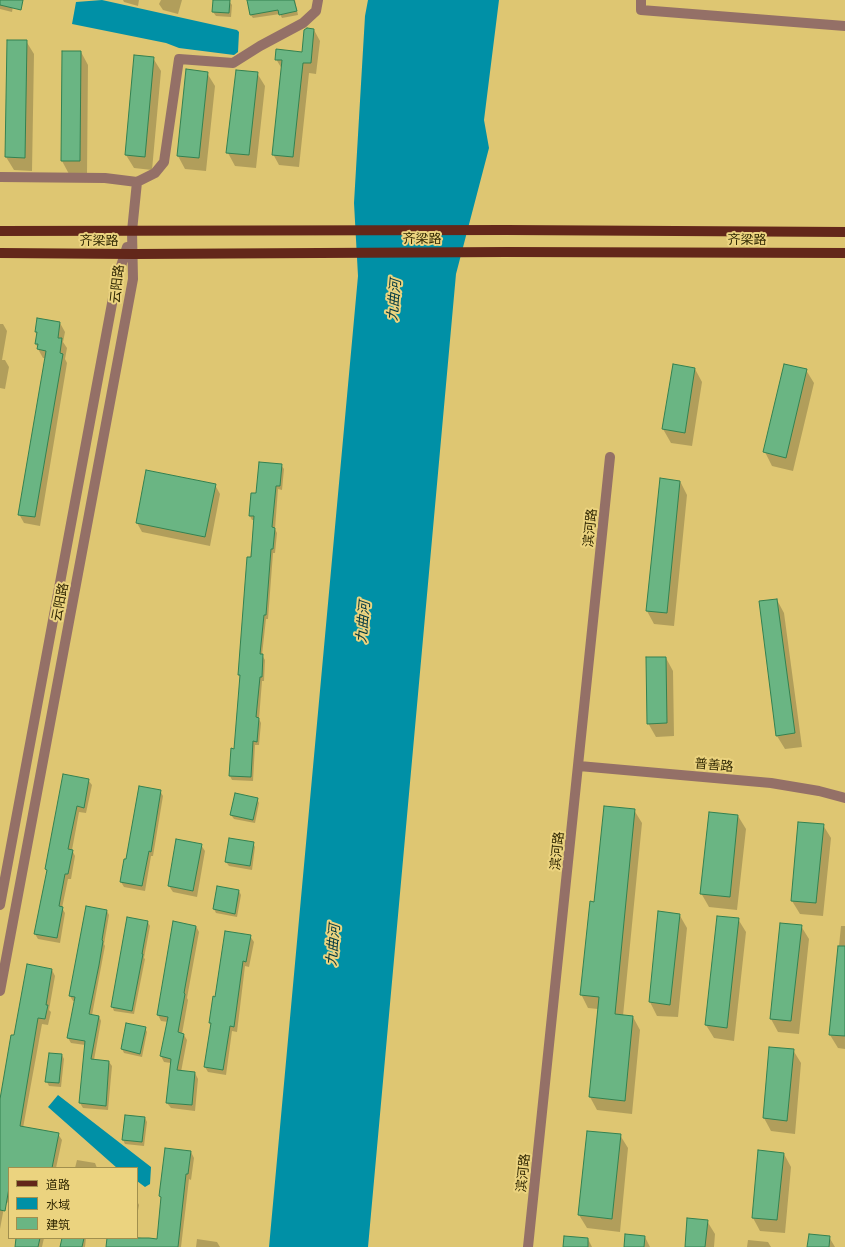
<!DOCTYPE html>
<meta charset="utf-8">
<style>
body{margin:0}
#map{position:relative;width:845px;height:1247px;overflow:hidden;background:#dec672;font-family:Barlow,"Noto Sans SC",sans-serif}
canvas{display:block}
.legend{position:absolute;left:8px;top:1167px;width:130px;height:72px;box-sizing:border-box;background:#ebd37f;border:1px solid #a18f4d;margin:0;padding:5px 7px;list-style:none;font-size:12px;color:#312803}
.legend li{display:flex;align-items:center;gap:8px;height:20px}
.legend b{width:20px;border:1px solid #a18f4d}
</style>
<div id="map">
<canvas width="845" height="1247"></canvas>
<ul class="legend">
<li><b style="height:5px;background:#63271a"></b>道路</li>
<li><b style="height:11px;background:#0090a6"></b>水域</li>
<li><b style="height:11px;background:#6ab583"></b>建筑</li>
</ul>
</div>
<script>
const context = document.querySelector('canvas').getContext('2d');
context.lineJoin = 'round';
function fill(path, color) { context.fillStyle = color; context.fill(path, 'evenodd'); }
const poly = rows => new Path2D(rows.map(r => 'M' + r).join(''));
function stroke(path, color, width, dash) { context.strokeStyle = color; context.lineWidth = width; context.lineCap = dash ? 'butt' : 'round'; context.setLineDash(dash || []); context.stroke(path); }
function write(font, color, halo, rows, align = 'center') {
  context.font = font + ' Barlow,"Noto Sans SC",sans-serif'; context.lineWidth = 4; context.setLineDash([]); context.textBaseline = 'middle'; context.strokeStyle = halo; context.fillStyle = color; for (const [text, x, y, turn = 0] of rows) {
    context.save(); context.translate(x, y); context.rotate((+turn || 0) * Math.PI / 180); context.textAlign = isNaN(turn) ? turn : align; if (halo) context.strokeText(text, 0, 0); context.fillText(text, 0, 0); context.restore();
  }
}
const water = poly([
 [102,0,237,30,239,32,238,52,234,55,179,48,166,43,72,24,76,2],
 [368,0,499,0,484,120,489,148,456,274,368,1247,269,1247,358,276,354,203,365,16],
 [58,1095,151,1167,150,1184,145,1187,137,1181,137,1168,117,1168,48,1107]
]);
const shadow = poly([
 [0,0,14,0,12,12,0,9],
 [123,0,139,0,138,6,124,2],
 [161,0,182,0,178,14,163,10,159,4],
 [248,0,295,0,298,15,282,18,280,14,253,18,250,14],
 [214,1,229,1,232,5,231,17,216,16,213,12],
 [314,30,320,41,316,74,309,73,299,167,279,165,273,154,282,69,276,59,303,53],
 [8,41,26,41,34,54,32,171,14,170,6,157],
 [81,52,88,65,87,174,69,174,62,161],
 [135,56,153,58,161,71,152,170,134,168,126,155],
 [207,73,215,86,206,171,185,169,178,156],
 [257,73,265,86,256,168,235,166,228,153],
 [60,323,65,332,63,342,67,348,65,359,67,363,40,526,24,523,19,514,46,358,43,358,38,349,36,344,37,335,36,332],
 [0,324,3,324,7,331,2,360,5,360,9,367,5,389,0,388],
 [673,366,695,369,702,382,692,446,671,443,663,429],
 [806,370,814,383,793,471,772,466,765,452],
 [281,465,284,469,282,490,278,489,275,529,277,533,275,553,273,553,268,619,266,619,262,655,265,660,264,681,262,681,259,719,261,723,259,745,255,745,253,781,232,780,230,776,235,750,241,678,239,675,254,520,252,520,250,516,257,494],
 [680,481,687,495,674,626,654,624,647,611],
 [215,485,220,494,210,546,142,532,137,523],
 [777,600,784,613,802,747,785,749,777,736],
 [666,658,673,671,674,736,656,737,648,723],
 [88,780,92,785,86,813,79,812,72,850,75,856,71,879,68,879,62,908,65,913,60,943,38,939,35,934,48,872,46,869],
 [160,791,163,796,153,856,151,856,145,891,124,887,121,882,126,861],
 [257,799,259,803,255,823,234,819,231,815],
 [634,810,642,823,623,1016,633,1017,640,1030,632,1114,597,1110,590,1097,598,1009,588,1008,581,994,595,903],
 [738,816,746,829,737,910,709,907,701,893],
 [823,825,831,838,823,916,800,914,792,901],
 [230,839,253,843,255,847,252,870,229,866,226,862],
 [201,845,205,851,197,897,173,892,169,886],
 [218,887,239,891,241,895,237,917,216,913,214,909],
 [107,911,109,915,104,944,105,946,92,1015,99,1016,101,1021,94,1060,109,1062,112,1066,108,1110,83,1108,80,1103,85,1045,71,1043,68,1038,75,1001,73,1001,70,996],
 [659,912,679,914,687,928,678,1017,657,1016,650,1002],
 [718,917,738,919,746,932,734,1041,714,1038,706,1025],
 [147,921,150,926,144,958,145,959,134,1014,114,1011,112,1006],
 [196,926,199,932,187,998,188,1000,182,1034,184,1035,187,1040,181,1072,195,1073,198,1079,195,1111,171,1108,167,1103,171,1063,164,1062,161,1056,168,1022,161,1021,158,1015],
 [801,926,809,939,799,1034,778,1032,771,1019],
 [841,926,845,926,845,1049,838,1048,830,1035],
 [250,936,254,942,249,967,245,966,237,1032,232,1031,226,1075,208,1072,205,1067,211,1025,210,1022,216,998],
 [52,970,55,976,49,1010,51,1012,48,1025,42,1024,23,1128,58,1134,62,1140,56,1168,9,1168,9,1203,5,1202,0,1229,0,1105,14,1036],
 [127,1024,145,1028,147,1032,142,1057,124,1053,122,1049],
 [770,1048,793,1050,801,1063,795,1134,771,1131,764,1118],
 [49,1054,62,1055,64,1059,61,1087,49,1086,47,1082],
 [145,1118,147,1122,144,1146,125,1144,123,1140],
 [620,1135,628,1148,620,1232,587,1228,579,1215],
 [191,1152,194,1158,191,1180,189,1179,181,1247,107,1247,108,1238,137,1237,157,1241,162,1200,160,1196],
 [784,1154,791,1167,785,1233,760,1231,753,1218],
 [77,1160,95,1163,97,1168,75,1168],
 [137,1201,139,1205,137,1216],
 [707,1221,715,1234,714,1247,686,1247],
 [645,1237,650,1247,625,1247],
 [829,1237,835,1247,808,1247],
 [17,1238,44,1238,42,1247,16,1247],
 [63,1238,86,1238,85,1247,61,1247],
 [197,1239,217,1242,220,1247,196,1247],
 [588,1239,592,1247,564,1247],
 [748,1240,768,1242,771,1247,747,1247]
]);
const building = poly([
 [0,0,23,0,21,10,0,5,0,0],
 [213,0,230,0,229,13,212,12,213,0],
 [247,0,294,0,297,11,279,15,278,10,250,15,247,0],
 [307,28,314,29,311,63,303,63,293,157,272,155,282,60,275,60,276,49,302,52,304,30,307,28],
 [7,40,27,40,25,158,5,157,7,40],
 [62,51,81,51,80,161,61,161,62,51],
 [134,55,154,57,145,157,125,155,134,55],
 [186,69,208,72,199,158,177,156,186,69],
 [236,70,258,72,249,155,226,153,236,70],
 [37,318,60,322,58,338,62,338,60,353,63,354,35,517,18,515,46,351,37,349,38,344,35,344,37,332,35,332,37,318],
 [673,364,695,368,685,433,662,429,673,364],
 [784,364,807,369,786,458,763,452,784,364],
 [259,462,282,464,280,486,276,486,272,527,275,528,273,549,271,549,266,615,264,615,260,654,263,654,262,677,260,677,256,717,259,718,257,742,253,741,251,777,229,776,231,748,234,749,240,675,238,675,247,557,251,557,254,516,249,516,251,493,256,493,259,462],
 [146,470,216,484,205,537,136,523,146,470],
 [660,478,680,481,667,613,646,611,660,478],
 [777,599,795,733,776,736,759,601,777,599],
 [646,657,666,657,667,723,647,724,646,657],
 [63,774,89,779,84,808,77,806,68,849,73,850,68,874,65,874,59,906,63,907,57,938,34,934,47,870,45,869,63,774],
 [139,786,161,790,151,852,149,851,142,886,120,882,124,859,126,859,139,786],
 [235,793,258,798,253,820,230,815,235,793],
 [604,806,635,809,615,1014,633,1016,625,1101,589,1097,599,997,580,995,590,901,594,902,604,806],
 [709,812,738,815,730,897,700,894,709,812],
 [798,822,824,824,816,903,791,901,798,822],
 [229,838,254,842,250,866,225,862,229,838],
 [176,839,202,844,193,891,168,886,176,839],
 [217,886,239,890,235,914,213,909,217,886],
 [86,906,107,910,102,940,103,941,99,965,89,1014,99,1016,91,1059,109,1061,106,1106,79,1103,85,1041,67,1038,75,997,69,996,86,906],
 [658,911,680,914,670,1005,649,1002,658,911],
 [717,916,739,918,727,1028,705,1025,717,916],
 [127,917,148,921,142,954,143,954,132,1011,111,1007,127,917],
 [173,921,196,926,184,993,185,994,178,1032,184,1034,177,1070,195,1072,192,1105,166,1103,171,1059,160,1056,168,1017,157,1015,173,921],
 [780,923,802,925,791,1021,770,1019,780,923],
 [225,931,251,935,246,962,243,961,234,1027,230,1026,223,1070,204,1067,211,1023,209,1023,213,996,215,997,225,931],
 [838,946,845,946,845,1036,829,1035,838,946],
 [27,964,52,969,46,1005,48,1005,45,1019,38,1018,20,1126,59,1133,52,1168,9,1168,9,1188,5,1211,0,1210,0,1099,11,1035,14,1035,27,964],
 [126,1023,146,1027,140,1054,121,1049,126,1023],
 [769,1047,794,1049,787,1121,763,1118,769,1047],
 [49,1053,62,1054,59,1083,45,1082,49,1053],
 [125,1115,145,1117,142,1142,122,1140,125,1115],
 [587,1131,621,1134,612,1219,578,1215,587,1131],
 [165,1148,191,1151,188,1174,186,1174,178,1247,106,1247,107,1238,149,1238,157,1239,161,1197,159,1196,165,1148],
 [758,1150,784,1153,777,1220,752,1218,758,1150],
 [687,1218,708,1220,705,1247,685,1247,687,1218],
 [625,1234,645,1236,644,1247,624,1247,625,1234],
 [809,1234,830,1236,829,1247,807,1247,809,1234],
 [564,1236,588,1238,588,1247,563,1247,564,1236],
 [16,1238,40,1238,38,1247,15,1247,16,1238],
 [62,1238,84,1238,82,1247,60,1247,62,1238]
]);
const minor = poly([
 [641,0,641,10,845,26],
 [0,177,105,178,137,182,132,231,133,279,0,991],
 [137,182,155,173,164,162,179,59,233,63,260,46,303,23,316,11,318,0],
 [579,766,771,783,819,791,845,798],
 [0,905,116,282,127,247],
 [528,1247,610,457]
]);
const major = poly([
 [0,231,507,230,845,232],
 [0,253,133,254,507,252,845,253]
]);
const streetNames = [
 ["齐梁路",422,239],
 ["齐梁路",747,240],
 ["齐梁路",99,241],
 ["云阳路",117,284,-84],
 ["滨河路",590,528,-84],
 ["云阳路",60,602,-79],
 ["普善路",714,765,5],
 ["滨河路",557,851,-84],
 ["滨河路",523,1173,-84]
];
const waterNames = [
 ["九曲河",394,300,-85],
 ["九曲河",363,622,-85],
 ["九曲河",333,945,-85]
];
fill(water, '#0090a6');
fill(shadow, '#0003');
fill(building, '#6ab583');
stroke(building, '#338151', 1);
stroke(minor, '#947067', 10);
stroke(major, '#63271a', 10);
write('13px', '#312803', '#ebd37f', streetNames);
write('italic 14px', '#023842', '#ebd37f', waterNames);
</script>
